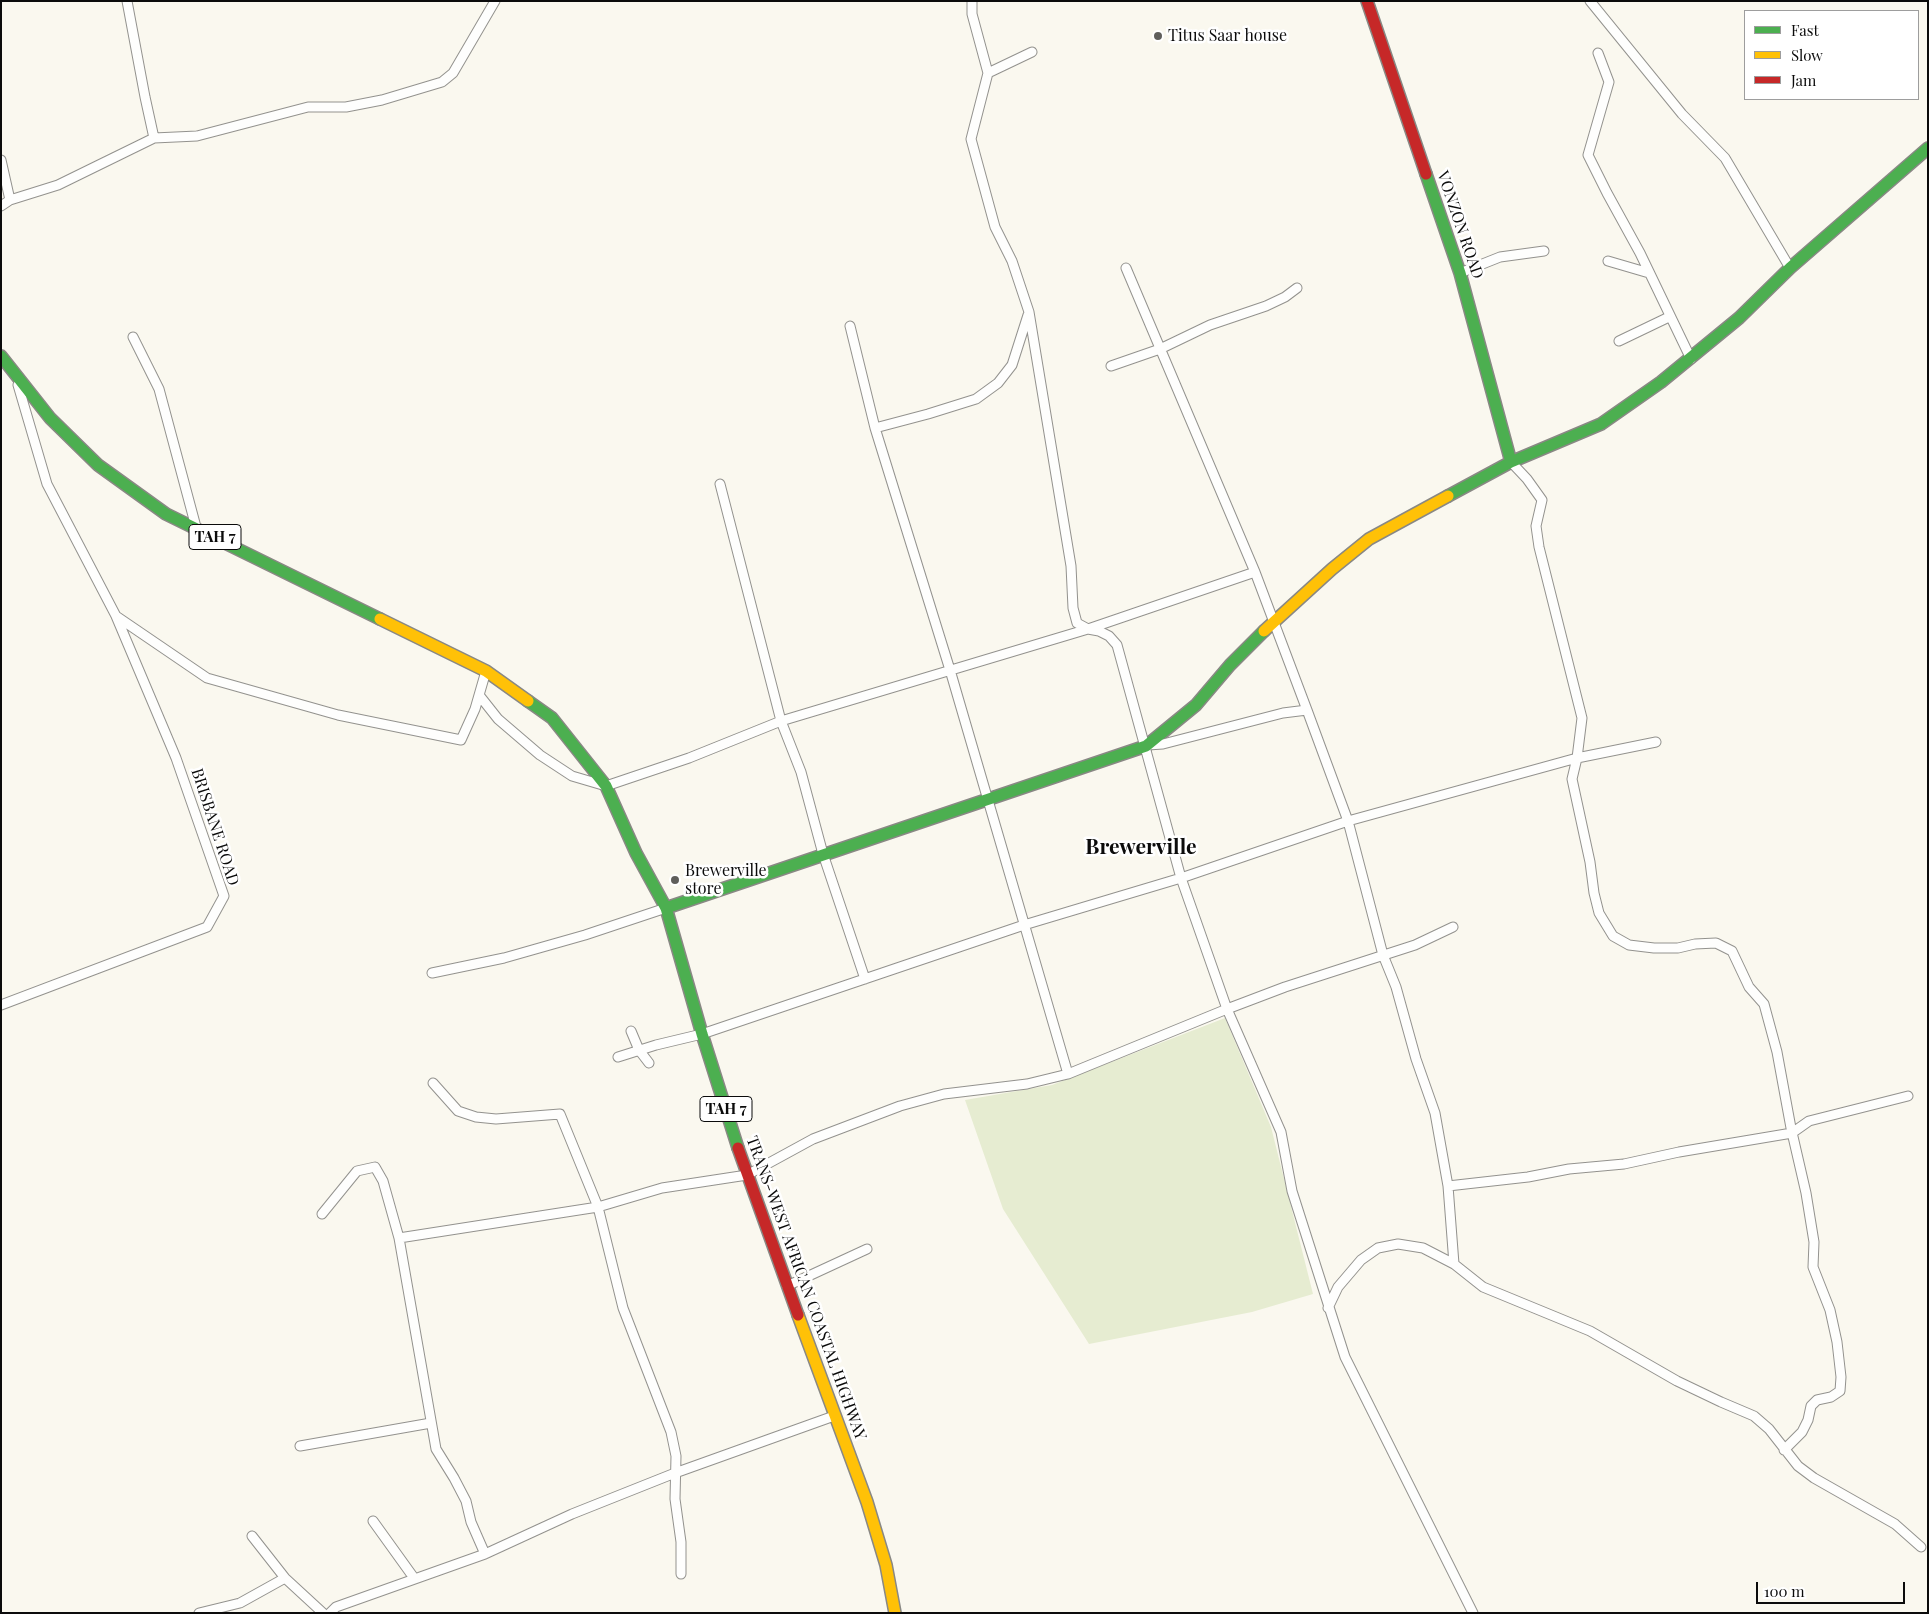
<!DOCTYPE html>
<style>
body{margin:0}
#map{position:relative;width:1929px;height:1614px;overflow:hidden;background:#faf8ef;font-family:"Playfair Display",serif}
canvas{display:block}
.frame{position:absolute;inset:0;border:2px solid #0b0b0b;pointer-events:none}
.legend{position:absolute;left:1744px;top:10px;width:175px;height:90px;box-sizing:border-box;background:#fff;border:1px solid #9d9d9d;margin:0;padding:6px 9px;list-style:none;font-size:15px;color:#0b0b0b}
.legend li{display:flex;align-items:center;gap:10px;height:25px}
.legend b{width:25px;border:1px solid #9d9d9d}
.scale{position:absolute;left:1756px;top:1582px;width:149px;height:22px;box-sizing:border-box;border:2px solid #0b0b0b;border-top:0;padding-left:6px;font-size:15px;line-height:18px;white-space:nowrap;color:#0b0b0b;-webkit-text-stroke:4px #fff;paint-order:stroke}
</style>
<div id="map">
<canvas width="1929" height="1614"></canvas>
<div class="frame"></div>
<ul class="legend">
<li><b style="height:6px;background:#4caf50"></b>Fast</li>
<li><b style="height:6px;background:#ffc107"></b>Slow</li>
<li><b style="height:6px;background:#c62828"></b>Jam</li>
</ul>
<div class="scale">100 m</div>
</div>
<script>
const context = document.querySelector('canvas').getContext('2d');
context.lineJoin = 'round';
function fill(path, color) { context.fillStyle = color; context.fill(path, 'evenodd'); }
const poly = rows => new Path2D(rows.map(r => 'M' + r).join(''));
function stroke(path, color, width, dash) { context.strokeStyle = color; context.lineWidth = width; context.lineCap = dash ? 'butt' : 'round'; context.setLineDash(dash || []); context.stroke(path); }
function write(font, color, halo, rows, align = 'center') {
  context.font = font + ' "Playfair Display",serif'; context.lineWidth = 5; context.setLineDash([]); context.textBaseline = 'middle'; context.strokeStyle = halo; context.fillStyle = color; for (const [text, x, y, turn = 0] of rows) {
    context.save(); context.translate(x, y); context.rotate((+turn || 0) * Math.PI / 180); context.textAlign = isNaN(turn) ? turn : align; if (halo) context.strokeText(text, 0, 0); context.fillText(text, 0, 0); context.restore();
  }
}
const cemetery = poly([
 [1225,1018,1271,1127,1313,1294,1252,1312,1089,1344,1003,1209,965,1100,1052,1085]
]);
const street = poly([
 [127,1,145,97,154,138],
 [972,1,972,14,988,73,971,139,995,227,1012,261,1029,312,1071,566,1073,608,1077,623,1088,629,1099,631,1109,636,1117,645,1181,878,1227,1009,1281,1132,1292,1191,1345,1357,1473,1613],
 [1590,1,1682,114,1725,158,1790,268],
 [1598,53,1609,82,1588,155,1607,193,1640,253,1691,359],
 [988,73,1032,52],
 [1,160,10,200,1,206],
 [10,200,58,185,154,138,197,136,308,107,346,107,382,100,442,82,453,73,495,1],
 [1608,261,1649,273],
 [1126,268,1255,572],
 [1460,273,1500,257,1544,251],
 [850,326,875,428,950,670,1068,1074],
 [133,337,159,389,196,527],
 [1619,341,1669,317],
 [1111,366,1160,349,1210,325,1266,306,1285,297,1297,288],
 [875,428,928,414,976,399,998,383,1012,365,1028,315],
 [1511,462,1527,479,1542,500,1536,526,1539,547,1582,718,1577,758,1656,742],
 [720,484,781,721,801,772,823,854,865,979],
 [116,616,207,678,338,715,461,740,475,709,486,671],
 [479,695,498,719,540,755,572,776,606,786,689,758,781,721,1088,629,1255,572,1307,710],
 [1148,745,1163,744,1283,713,1307,710,1348,821,1383,955,1396,987,1416,1059,1435,1113,1448,1186,1454,1264],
 [1577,758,1572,779,1590,862,1594,893,1599,913,1613,936,1629,945,1654,948,1678,948,1695,944,1716,943,1732,951,1749,987,1764,1004,1777,1052,1791,1128,1806,1193,1814,1242,1813,1267,1830,1310,1837,1342,1841,1377,1840,1391,1831,1397,1817,1400,1811,1406,1808,1420,1802,1432,1784,1450],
 [432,973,504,958,585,935,666,908],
 [1,1005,207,927,224,896,176,758,116,616,47,484,18,385],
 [631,1031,639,1050,649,1063],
 [618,1057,656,1045,702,1034,1024,925,1181,878,1348,821,1577,758],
 [433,1083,458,1111,476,1117,496,1119,560,1114,598,1207,623,1308,671,1432,676,1456,675,1499,681,1542,681,1574],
 [1448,1186,1528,1177,1569,1169,1624,1164,1679,1152,1792,1133,1809,1121,1908,1096],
 [322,1214,357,1171,375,1167,383,1181,399,1238,436,1449,454,1478,466,1501,471,1522,485,1554],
 [399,1238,598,1207,662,1188,747,1175,813,1139,900,1106,944,1094,1027,1084,1068,1074,1227,1009,1285,987,1415,945,1453,927],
 [787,1286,867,1249],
 [1328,1308,1338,1287,1361,1260,1378,1248,1398,1244,1423,1248,1454,1264,1483,1287,1590,1331,1677,1381,1721,1402,1754,1416,1769,1429,1798,1466,1814,1478,1895,1524,1921,1547],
 [300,1446,431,1423],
 [373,1521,414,1578],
 [252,1536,285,1578,323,1613],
 [199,1613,240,1603,285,1578],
 [330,1613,336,1607,485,1554,572,1514,675,1473,834,1416]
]);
const fast = poly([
 [1426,174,1460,273,1511,462],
 [1,356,50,418,98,465,166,514,380,619],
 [1448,496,1511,462,1601,424,1661,382,1739,318,1790,268,1928,148],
 [528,701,552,718,606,786,636,853,666,908,702,1034,738,1148],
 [666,908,1146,746,1196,705,1230,665,1264,631]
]);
const slow = poly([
 [380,619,486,671,528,701],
 [1264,631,1332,569,1369,539,1448,496],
 [798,1315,867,1502,886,1565,895,1613]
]);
const jam = poly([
 [1367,1,1426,174],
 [738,1148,798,1315]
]);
const markers = [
 [1158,36,5,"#5f5e5b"],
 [675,880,5,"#5f5e5b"]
];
const shields = [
 [215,537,52],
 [726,1109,52]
];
const shieldNames = [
 ["TAH 7",215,537],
 ["TAH 7",726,1109]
];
const poiNames = [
 ["Titus Saar house",1168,36],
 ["Brewerville",685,871],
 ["store",685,889]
];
const streetNames = [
 ["VONZON ROAD",1460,225,71],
 ["BRISBANE ROAD",215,827,72],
 ["TRANS-WEST AFRICAN COASTAL HIGHWAY",806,1288,70]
];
const districtNames = [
 ["Brewerville",1141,847]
];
fill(cemetery, '#e6ecd1');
stroke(street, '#93928e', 11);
stroke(fast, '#898884', 14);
stroke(slow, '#898884', 14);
stroke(jam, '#898884', 14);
stroke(street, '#fefefd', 9);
stroke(fast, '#4caf50', 11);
stroke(slow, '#ffc107', 11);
stroke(jam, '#c62828', 11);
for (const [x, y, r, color] of markers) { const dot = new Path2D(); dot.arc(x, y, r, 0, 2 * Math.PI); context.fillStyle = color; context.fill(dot); stroke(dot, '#fff', 2); }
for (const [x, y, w] of shields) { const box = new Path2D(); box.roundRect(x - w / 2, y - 12.5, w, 25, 4); context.fillStyle = '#fff'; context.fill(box); stroke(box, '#0b0b0b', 1); }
write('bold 15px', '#0b0b0b', null, shieldNames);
write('16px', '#0b0b0b', '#fff', poiNames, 'left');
write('16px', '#0b0b0b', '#fff', streetNames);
write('bold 21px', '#0b0b0b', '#fff', districtNames);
</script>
